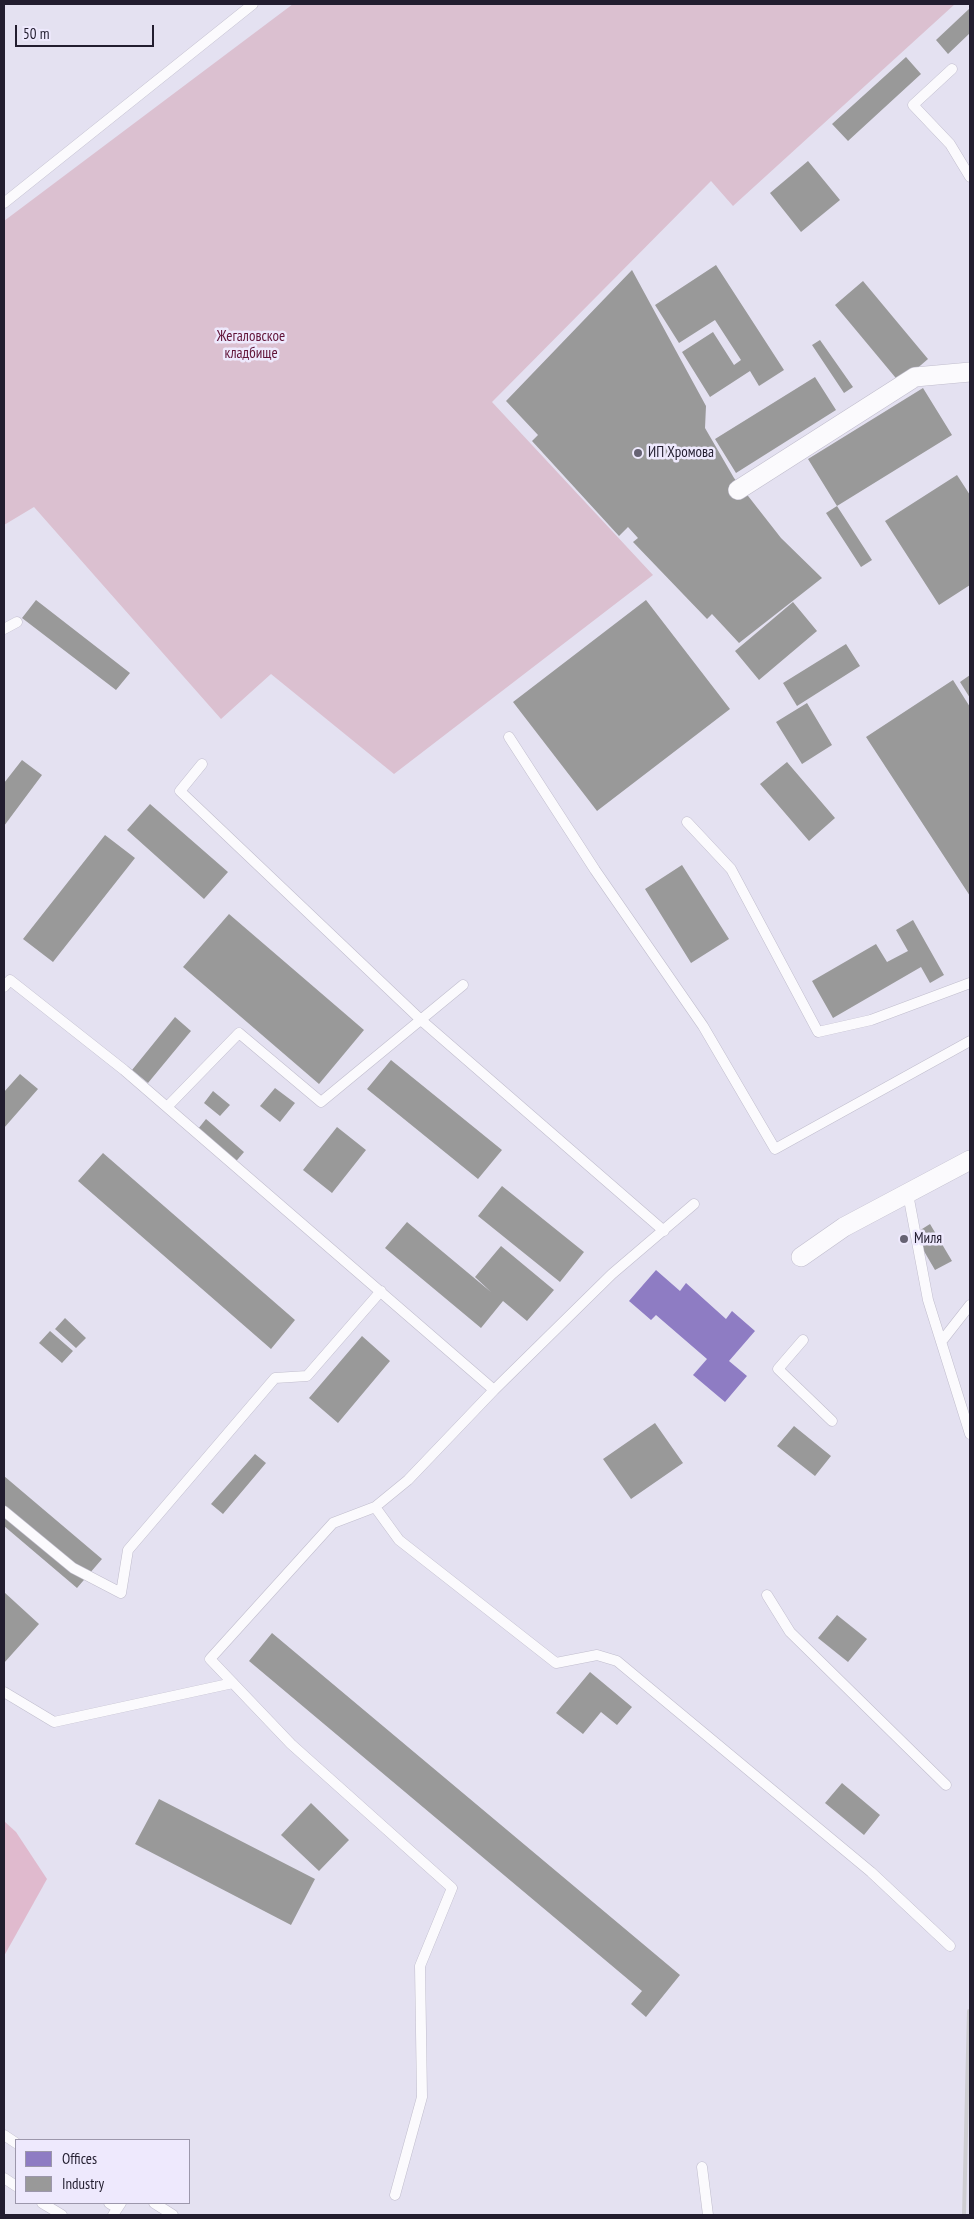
<!DOCTYPE html>
<meta charset="utf-8">
<style>
body{margin:0}
#map{position:relative;width:974px;height:2219px;overflow:hidden;background:#e4e1f1;font-family:"PT Sans Narrow",sans-serif}
canvas{display:block}
.frame{position:absolute;inset:0;border:5px solid #221d2f;pointer-events:none}
.legend{position:absolute;left:15px;top:2139px;width:175px;height:65px;box-sizing:border-box;background:#eee9fd;border:1px solid #9c97ab;margin:0;padding:6px 9px;list-style:none;font-size:15px;color:#221d2f}
.legend li{display:flex;align-items:center;gap:10px;height:25px}
.legend b{width:25px;border:1px solid #9c97ab}
.scale{position:absolute;left:15px;top:25px;width:139px;height:22px;box-sizing:border-box;border:2px solid #221d2f;border-top:0;padding-left:6px;font-size:15px;line-height:18px;white-space:nowrap;color:#221d2f;-webkit-text-stroke:4px #eee9fd;paint-order:stroke}
</style>
<div id="map">
<canvas width="974" height="2219"></canvas>
<div class="frame"></div>
<ul class="legend">
<li><b style="height:14px;background:#8e7cc3"></b>Offices</li>
<li><b style="height:14px;background:#999"></b>Industry</li>
</ul>
<div class="scale">50 m</div>
</div>
<script>
const context = document.querySelector('canvas').getContext('2d');
context.lineJoin = 'round';
function fill(path, color) { context.fillStyle = color; context.fill(path, 'evenodd'); }
const poly = rows => new Path2D(rows.map(r => 'M' + r).join(''));
function stroke(path, color, width, dash) { context.strokeStyle = color; context.lineWidth = width; context.lineCap = dash ? 'butt' : 'round'; context.setLineDash(dash || []); context.stroke(path); }
function write(font, color, halo, rows, align = 'center') {
  context.font = font + ' "PT Sans Narrow",sans-serif'; context.lineWidth = 5; context.setLineDash([]); context.textBaseline = 'middle'; context.strokeStyle = halo; context.fillStyle = color; for (const [text, x, y, turn = 0] of rows) {
    context.save(); context.translate(x, y); context.rotate((+turn || 0) * Math.PI / 180); context.textAlign = isNaN(turn) ? turn : align; if (halo) context.strokeText(text, 0, 0); context.fillText(text, 0, 0); context.restore();
  }
}
const green = poly([
 [293,4,955,4,733,206,711,181,492,402,653,575,394,774,271,674,221,719,34,507,4,525,4,221]
]);
const forest = poly([
 [4,1821,16,1832,47,1879,4,1956]
]);
const offices = poly([
 [656,1270,680,1291,686,1283,726,1319,732,1311,755,1331,729,1361,747,1376,725,1402,693,1375,707,1359,656,1315,651,1320,629,1301]
]);
const industry = poly([
 [970,8,970,33,948,54,936,40],
 [906,57,921,74,848,141,832,124],
 [808,161,840,200,801,232,770,193],
 [716,265,784,370,759,386,750,371,710,397,682,352,713,332,734,365,741,360,715,320,679,343,655,305],
 [632,270,706,406,705,428,734,478,781,538,822,578,739,643,712,614,707,619,633,542,638,538,628,527,619,536,532,441,538,435,506,401],
 [863,281,928,359,900,383,835,305],
 [820,340,853,387,844,393,812,345],
 [815,377,836,410,736,473,715,439],
 [923,388,952,435,837,506,808,459],
 [957,475,970,495,970,585,939,605,885,521],
 [837,506,872,560,861,567,826,513],
 [36,600,130,673,116,690,22,618],
 [646,600,730,709,597,811,513,702],
 [793,602,817,631,759,680,735,651],
 [846,644,860,666,797,706,783,683],
 [970,675,970,698,960,682],
 [953,680,970,707,970,896,866,737],
 [807,703,832,745,802,764,776,722],
 [22,760,42,775,4,826,4,783],
 [787,762,835,818,809,841,760,784],
 [150,804,228,872,204,899,127,830],
 [105,835,135,858,53,962,23,939],
 [682,865,729,939,691,963,645,889],
 [229,914,364,1030,319,1084,183,967],
 [913,920,944,975,930,983,921,967,833,1018,812,981,876,944,887,962,908,951,896,930],
 [175,1017,191,1031,148,1083,132,1070],
 [391,1060,502,1150,478,1179,367,1089],
 [20,1074,38,1089,4,1128,4,1092],
 [275,1088,295,1103,280,1122,260,1106],
 [213,1091,230,1105,220,1116,204,1103],
 [206,1119,244,1152,232,1166,194,1134],
 [337,1127,366,1150,332,1193,303,1170],
 [103,1153,295,1320,271,1349,78,1181],
 [502,1186,584,1252,560,1282,478,1216],
 [407,1222,491,1292,475,1277,501,1246,554,1290,527,1321,503,1301,481,1328,385,1248],
 [930,1224,952,1261,935,1270,914,1234],
 [65,1318,86,1338,76,1348,55,1329],
 [50,1331,73,1351,62,1363,39,1343],
 [362,1336,390,1361,338,1423,309,1398],
 [655,1423,683,1463,631,1499,603,1459],
 [794,1426,831,1456,815,1476,777,1446],
 [255,1454,266,1463,223,1514,211,1504],
 [4,1476,102,1559,77,1588,4,1526],
 [4,1592,39,1624,4,1663],
 [837,1615,867,1639,848,1662,818,1638],
 [272,1633,680,1975,646,2017,631,2004,642,1991,249,1661],
 [590,1672,632,1707,617,1725,601,1712,583,1734,556,1713],
 [842,1783,880,1815,864,1835,825,1803],
 [159,1799,315,1879,291,1925,135,1844],
 [311,1803,349,1840,319,1871,281,1835]
]);
const service = poly([
 [952,69,913,105,950,144,970,177],
 [4,203,253,4],
 [4,629,17,622],
 [509,737,595,870,703,1026,775,1149,970,1041],
 [202,764,180,791,421,1020,664,1231],
 [687,822,731,869,818,1032,871,1020,970,983],
 [4,987,10,980,124,1070,494,1390],
 [167,1107,239,1033,321,1102,463,985],
 [908,1194,928,1300,970,1434],
 [803,1340,778,1369,832,1421],
 [941,1342,970,1305],
 [375,1507,399,1540,556,1663,597,1655,617,1661,871,1872,950,1946],
 [4,1511,73,1568,121,1593,128,1550,275,1378,307,1376,381,1291],
 [767,1595,790,1632,946,1785],
 [4,1692,54,1722,233,1683],
 [4,2135,16,2143],
 [702,2167,708,2215],
 [4,2178,16,2186],
 [395,2195,422,2097,420,1966,452,1888,291,1744,210,1659,333,1523,375,1507,408,1480,494,1390,612,1274,694,1204],
 [42,2203,62,2215],
 [109,2203,117,2208],
 [154,2203,173,2215],
 [113,2215,121,2203]
]);
const minor = poly([
 [738,490,915,377,970,372],
 [801,1257,844,1227,970,1160]
]);
const rail = poly([
 [964,2215,969,2011]
]);
const markers = [
 [638,453,5,"#666273"],
 [904,1239,5,"#666273"]
];
const parkNames = [
 ["Жегаловское",251,337],
 ["кладбище",251,354]
];
const poiNames = [
 ["ИП Хромова",648,453],
 ["Миля",914,1239]
];
fill(green, '#dbc0d0');
fill(forest, '#e0bace');
fill(offices, '#8e7cc3');
fill(industry, '#999');
stroke(service, '#c0bdcd', 11);
stroke(minor, '#c0bdcd', 20);
stroke(service, '#fbfafd', 10);
stroke(minor, '#fbfafd', 19);
stroke(rail, '#cecdd2', 4);
for (const [x, y, r, color] of markers) { const dot = new Path2D(); dot.arc(x, y, r, 0, 2 * Math.PI); context.fillStyle = color; context.fill(dot); stroke(dot, '#eee9fd', 2); }
write('15px', '#611438', '#eee9fd', parkNames);
write('15px', '#221d2f', '#eee9fd', poiNames, 'left');
</script>
